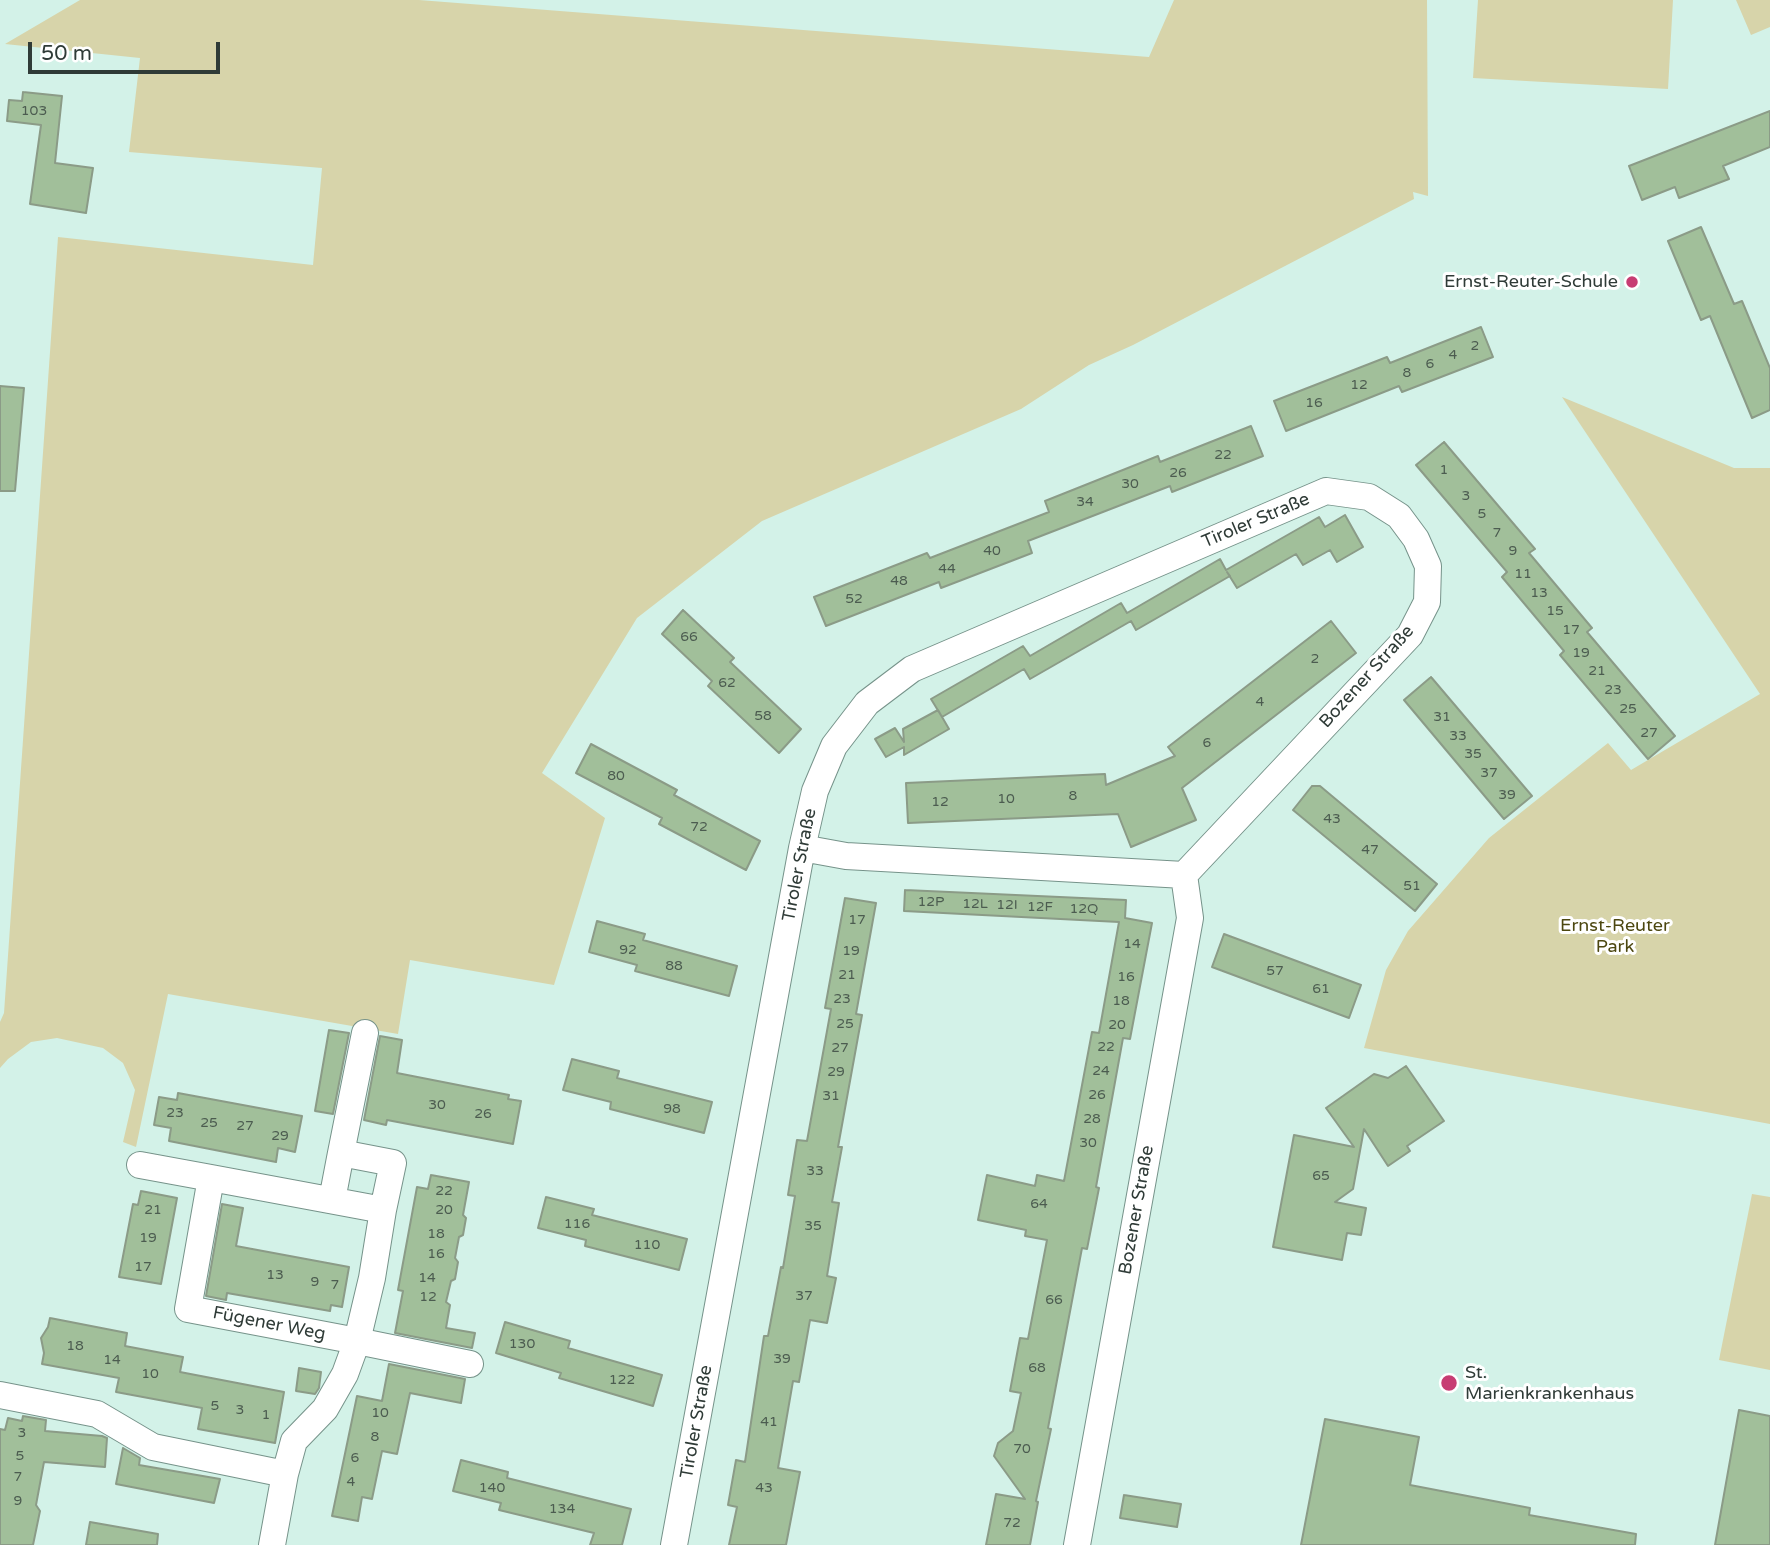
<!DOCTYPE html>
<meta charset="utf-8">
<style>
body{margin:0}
#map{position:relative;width:1770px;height:1545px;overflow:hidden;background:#d3f2e8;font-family:"Varela Round",sans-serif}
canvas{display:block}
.scale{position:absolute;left:28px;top:42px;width:192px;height:32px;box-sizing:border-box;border:4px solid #2f3b37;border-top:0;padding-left:9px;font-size:21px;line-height:24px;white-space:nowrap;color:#2f3b37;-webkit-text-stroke:5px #fff;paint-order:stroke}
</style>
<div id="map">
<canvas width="1770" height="1545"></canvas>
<div class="scale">50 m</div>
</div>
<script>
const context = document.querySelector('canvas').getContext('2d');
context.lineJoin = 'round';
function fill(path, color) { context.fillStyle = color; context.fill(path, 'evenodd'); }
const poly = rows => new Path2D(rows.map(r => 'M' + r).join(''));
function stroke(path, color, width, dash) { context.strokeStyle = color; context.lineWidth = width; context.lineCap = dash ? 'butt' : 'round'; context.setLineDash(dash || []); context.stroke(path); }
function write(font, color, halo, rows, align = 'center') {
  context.font = font + ' "Varela Round",sans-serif'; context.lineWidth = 6; context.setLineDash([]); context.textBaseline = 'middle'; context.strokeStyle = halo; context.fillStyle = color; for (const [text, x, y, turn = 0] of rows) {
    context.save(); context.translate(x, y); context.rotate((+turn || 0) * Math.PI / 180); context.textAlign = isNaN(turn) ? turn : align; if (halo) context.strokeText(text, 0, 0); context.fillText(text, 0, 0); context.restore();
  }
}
const green = poly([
 [80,0,419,0,1149,57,1174,0,1427,0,1428,196,1413,192,1414,199,1133,345,1089,365,1021,409,762,521,637,618,542,773,605,818,554,985,410,960,398,1034,168,994,136,1147,123,1142,135,1090,123,1063,103,1048,57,1038,31,1042,8,1059,0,1068,0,1022,4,1013,58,237,313,265,322,168,129,152,140,58,5,44],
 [1478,0,1673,0,1668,89,1473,78],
 [1736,0,1770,0,1770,27,1751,35],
 [1562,397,1734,468,1770,468,1770,1124,1364,1048,1386,970,1408,931,1489,838,1608,743,1631,770,1760,694],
 [1752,1194,1770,1197,1770,1370,1719,1360]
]);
const building = poly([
 [23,92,62,96,55,163,93,168,86,213,30,204,41,125,7,121,9,100,22,101,23,92],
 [1770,111,1770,147,1723,166,1729,179,1679,198,1675,187,1642,200,1629,166,1770,111],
 [1701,227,1734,304,1742,301,1770,368,1770,410,1752,418,1710,316,1701,320,1668,241,1701,227],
 [1481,327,1493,357,1402,392,1399,386,1286,431,1274,401,1387,357,1390,363,1481,327],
 [0,386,24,388,15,491,0,491,0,386],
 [1251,426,1263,456,1172,492,1170,486,1028,541,1032,553,941,588,939,582,826,626,814,597,927,553,930,558,1049,512,1045,501,1158,456,1160,462,1251,426],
 [1444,442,1535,549,1529,553,1592,628,1587,632,1675,736,1648,759,1560,655,1564,651,1502,577,1507,572,1416,465,1444,442],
 [1345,515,1363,547,1337,562,1330,550,1303,565,1296,554,1237,588,1227,572,1230,576,1136,630,1131,621,1030,679,1024,669,942,717,931,699,1023,646,1030,656,1121,603,1127,613,1220,559,1226,570,1319,517,1325,527,1345,515],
 [683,610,734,658,730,662,801,729,779,753,708,686,712,681,662,634,683,610],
 [1331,621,1356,653,1182,788,1196,820,1131,847,1118,814,908,823,906,783,1105,774,1106,785,1175,756,1168,747,1331,621],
 [1431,677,1532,796,1504,819,1404,700,1431,677],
 [938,710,949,729,904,755,904,747,886,757,875,739,895,728,904,742,903,729,938,710],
 [591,744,677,790,674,795,760,841,746,870,659,824,662,818,576,773,591,744],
 [1312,786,1320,786,1437,884,1415,911,1293,810,1312,786],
 [905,890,1126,900,1125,918,1152,923,1130,1039,1123,1038,1096,1187,1099,1188,1087,1249,1082,1248,1048,1428,1051,1429,1036,1501,1038,1502,1030,1545,986,1545,996,1494,1025,1499,994,1456,998,1443,1013,1431,1021,1393,1010,1391,1020,1338,1028,1339,1047,1240,1025,1236,1026,1230,978,1220,987,1175,1035,1186,1037,1175,1064,1181,1092,1032,1099,1033,1119,922,904,911,905,890],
 [845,898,876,903,856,1014,862,1015,838,1147,842,1147,832,1202,839,1203,827,1276,836,1278,827,1323,810,1320,799,1382,793,1381,778,1468,800,1472,786,1545,729,1545,737,1507,728,1505,736,1460,745,1462,764,1336,768,1336,781,1267,783,1268,795,1196,788,1195,797,1140,807,1141,831,1009,825,1008,845,898],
 [597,921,645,934,643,940,737,966,729,996,635,971,637,965,589,952,597,921],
 [1224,934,1361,985,1349,1018,1212,967,1224,934],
 [329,1030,349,1033,333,1114,315,1111,329,1030],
 [380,1036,402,1040,397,1073,509,1095,508,1099,521,1101,513,1144,387,1120,386,1125,364,1120,380,1036],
 [572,1059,619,1071,617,1078,712,1102,704,1133,610,1109,611,1102,563,1090,572,1059],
 [1406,1066,1444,1121,1407,1146,1410,1151,1388,1166,1364,1129,1353,1189,1335,1202,1366,1208,1361,1235,1347,1233,1342,1260,1273,1247,1294,1135,1354,1147,1326,1108,1374,1074,1388,1078,1406,1066],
 [178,1093,302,1116,295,1152,278,1148,276,1162,169,1141,171,1128,154,1125,159,1097,177,1100,178,1093],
 [431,1175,469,1182,463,1215,466,1218,463,1235,459,1237,455,1258,458,1262,455,1279,451,1281,446,1302,450,1305,446,1328,475,1333,472,1348,395,1333,403,1291,398,1290,417,1187,428,1189,431,1175],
 [141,1191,177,1198,161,1284,119,1277,133,1204,138,1205,141,1191],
 [546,1197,594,1209,592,1215,687,1239,679,1270,585,1246,586,1240,538,1228,546,1197],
 [222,1204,243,1208,236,1246,349,1267,342,1307,331,1305,330,1311,227,1293,226,1300,206,1296,222,1204],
 [50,1318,127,1333,125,1346,183,1357,180,1372,284,1392,275,1443,198,1429,202,1408,116,1392,119,1378,42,1364,44,1353,41,1338,48,1327,50,1318],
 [505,1322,570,1341,568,1348,662,1375,653,1406,559,1378,561,1373,496,1353,505,1322],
 [389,1364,465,1379,461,1403,410,1393,397,1454,382,1451,372,1499,362,1497,358,1521,332,1516,357,1396,382,1401,389,1364],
 [299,1368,321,1372,319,1388,315,1394,296,1391,299,1368],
 [1739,1410,1770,1416,1770,1545,1715,1545,1739,1410],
 [23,1416,46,1420,45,1431,102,1436,107,1438,105,1467,44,1462,36,1505,40,1511,33,1545,0,1545,0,1429,5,1430,8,1418,22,1421,23,1416],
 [1325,1419,1419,1437,1410,1485,1530,1508,1529,1515,1636,1534,1635,1545,1301,1545,1325,1419],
 [123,1448,140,1458,139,1465,220,1479,214,1503,116,1484,123,1448],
 [461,1460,508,1472,507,1478,631,1509,622,1545,590,1545,594,1533,499,1510,501,1503,453,1491,461,1460],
 [1124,1495,1181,1504,1177,1527,1120,1518,1124,1495],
 [90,1522,158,1534,157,1545,86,1545,90,1522]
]);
const street = poly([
 [802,848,846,856,1184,875],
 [341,1153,365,1033],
 [140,1165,211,1178],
 [332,1200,341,1153,393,1163,383,1210],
 [0,1395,97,1414,153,1447,285,1474],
 [272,1545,285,1474,294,1441,325,1409,345,1374,357,1341,372,1278,383,1210,211,1178,188,1309,357,1341,470,1364],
 [674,1545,802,848,815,791,834,746,867,703,912,669,1326,491,1369,497,1399,516,1416,539,1428,566,1427,602,1410,635,1184,875],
 [1077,1545,1190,918,1184,875]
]);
const markers = [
 [1632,282,7,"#c73d73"],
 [1449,1383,9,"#c73d73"]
];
const numberNames = [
 ["103",34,111],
 ["2",1475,346],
 ["4",1453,355],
 ["6",1430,364],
 ["8",1407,373],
 ["12",1359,385],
 ["16",1314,403],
 ["22",1223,455],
 ["1",1444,470],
 ["26",1178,473],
 ["30",1130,484],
 ["3",1466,496],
 ["34",1085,502],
 ["5",1482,514],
 ["7",1497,533],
 ["40",992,551],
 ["9",1513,551],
 ["44",947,569],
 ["11",1523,574],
 ["48",899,581],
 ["13",1539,593],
 ["52",854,599],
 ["15",1555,611],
 ["17",1571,630],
 ["66",689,637],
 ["19",1581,653],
 ["2",1315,659],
 ["21",1597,671],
 ["62",727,683],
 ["23",1613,690],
 ["4",1260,702],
 ["25",1628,709],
 ["58",763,716],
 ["31",1442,717],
 ["27",1649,733],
 ["33",1458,736],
 ["6",1207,743],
 ["35",1473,754],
 ["37",1489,773],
 ["80",616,776],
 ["39",1507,795],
 ["8",1073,796],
 ["10",1006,799],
 ["12",940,802],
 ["43",1332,819],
 ["72",699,827],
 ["47",1370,850],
 ["51",1412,886],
 ["12P",931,902],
 ["12L",975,904],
 ["12I",1007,905],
 ["12F",1040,907],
 ["12Q",1084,909],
 ["17",857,920],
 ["14",1132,944],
 ["92",628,950],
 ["19",851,951],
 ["88",674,966],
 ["57",1275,971],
 ["21",847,975],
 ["16",1126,977],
 ["61",1321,989],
 ["23",842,999],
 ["18",1121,1001],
 ["25",845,1024],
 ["20",1117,1025],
 ["22",1106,1047],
 ["27",840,1048],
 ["24",1101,1071],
 ["29",836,1072],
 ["26",1097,1095],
 ["31",831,1096],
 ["30",437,1105],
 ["98",672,1109],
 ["23",175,1113],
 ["26",483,1114],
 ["28",1092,1119],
 ["25",209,1123],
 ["27",245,1126],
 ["29",280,1136],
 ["30",1088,1143],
 ["33",815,1171],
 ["65",1321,1176],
 ["22",444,1191],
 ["64",1039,1204],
 ["21",153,1210],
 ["20",444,1210],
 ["116",577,1224],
 ["35",813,1226],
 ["18",436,1234],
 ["19",148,1238],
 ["110",647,1245],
 ["16",436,1254],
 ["17",143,1267],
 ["13",275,1275],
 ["14",427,1278],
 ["9",315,1282],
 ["7",335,1285],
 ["37",804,1296],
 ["12",428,1297],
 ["66",1054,1300],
 ["130",522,1344],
 ["18",75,1346],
 ["39",782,1359],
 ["14",112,1360],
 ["68",1037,1368],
 ["10",150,1374],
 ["122",622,1380],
 ["5",215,1406],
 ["3",240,1410],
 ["10",380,1413],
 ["1",266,1415],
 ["41",769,1422],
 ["3",22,1433],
 ["8",375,1437],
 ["70",1022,1449],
 ["5",20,1456],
 ["6",355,1458],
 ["7",18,1477],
 ["4",351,1482],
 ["140",492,1488],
 ["43",764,1488],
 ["9",18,1501],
 ["134",562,1509],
 ["72",1012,1523]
];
const poiNames = [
 ["Ernst-Reuter-Schule",1618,282],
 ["St.",1465,1373,"left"],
 ["Marienkrankenhaus",1465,1394,"left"]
];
const streetNames = [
 ["Tiroler Straße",1256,521,-23],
 ["Bozener Straße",1367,677,-48],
 ["Tiroler Straße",800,865,-79],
 ["Bozener Straße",1137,1210,-80],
 ["Fügener Weg",269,1324,11],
 ["Tiroler Straße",697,1422,-80]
];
const parkNames = [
 ["Ernst-Reuter",1615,926],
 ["Park",1615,947]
];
fill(green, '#d7d4aa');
fill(building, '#a1bf9a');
stroke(building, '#8b9b87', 2);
stroke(street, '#76938a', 28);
stroke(street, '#fff', 26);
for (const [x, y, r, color] of markers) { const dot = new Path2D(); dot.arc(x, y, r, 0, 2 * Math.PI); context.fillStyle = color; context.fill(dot); stroke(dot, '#fff', 2.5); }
write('14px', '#4c5c50', null, numberNames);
write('18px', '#2f3b37', '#fff', poiNames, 'right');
write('18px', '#2f3b37', '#fff', streetNames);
write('18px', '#4c4710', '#fff', parkNames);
</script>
